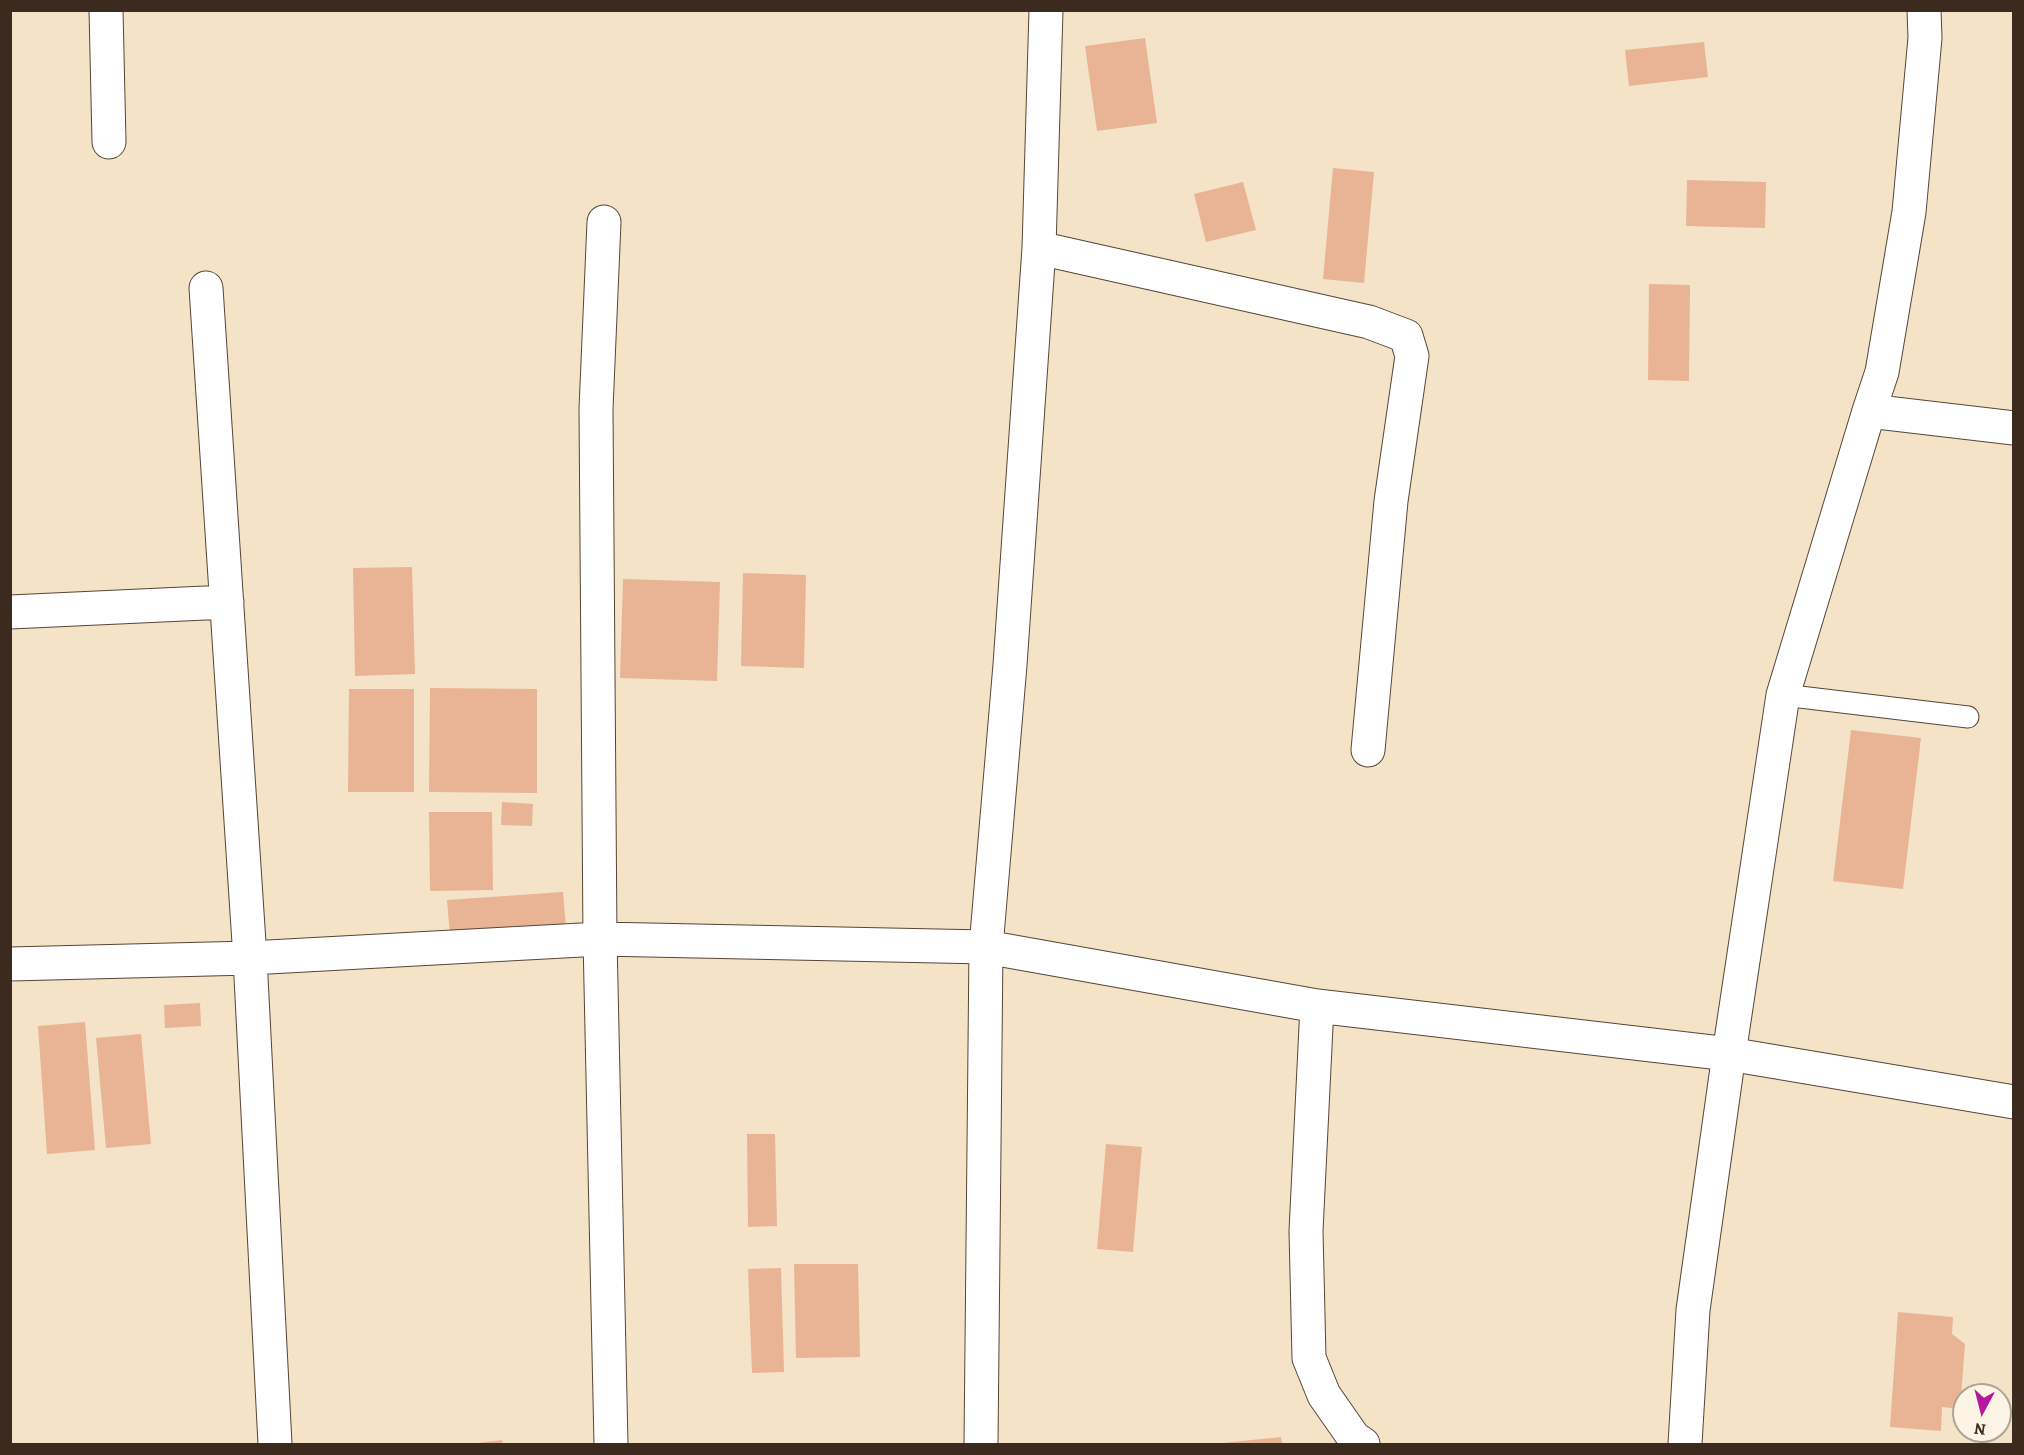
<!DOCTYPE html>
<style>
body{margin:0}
#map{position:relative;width:2024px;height:1455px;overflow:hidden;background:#f4e3c7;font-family:Alegreya,serif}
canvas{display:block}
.frame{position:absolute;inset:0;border:12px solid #3b2a1e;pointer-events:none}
.north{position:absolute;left:1952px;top:1383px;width:60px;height:60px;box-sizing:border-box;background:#fcf5e5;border:2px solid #afa495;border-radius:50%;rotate:187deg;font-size:16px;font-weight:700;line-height:24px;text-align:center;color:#3b2a1e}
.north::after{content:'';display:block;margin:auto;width:21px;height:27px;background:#b5179e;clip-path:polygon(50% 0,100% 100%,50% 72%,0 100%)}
</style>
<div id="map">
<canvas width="2024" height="1455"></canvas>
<div class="frame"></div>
<div class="north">N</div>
</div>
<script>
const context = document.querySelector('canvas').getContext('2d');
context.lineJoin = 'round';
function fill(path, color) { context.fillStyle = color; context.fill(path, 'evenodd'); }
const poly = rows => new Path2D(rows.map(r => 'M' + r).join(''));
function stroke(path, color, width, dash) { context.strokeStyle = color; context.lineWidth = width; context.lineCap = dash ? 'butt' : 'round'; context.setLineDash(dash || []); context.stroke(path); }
const building = poly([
 [1145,38,1157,123,1097,131,1085,46],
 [1704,42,1708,77,1629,86,1625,50],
 [1333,168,1374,172,1364,283,1323,279],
 [1687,180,1766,182,1765,228,1686,226],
 [1243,182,1256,230,1206,242,1194,194],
 [1649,284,1690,285,1689,381,1648,380],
 [412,567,415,674,355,676,353,568],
 [743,573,806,575,804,668,741,666],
 [623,579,720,582,717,681,620,678],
 [430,688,537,689,537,793,429,792],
 [349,689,414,689,414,792,348,792],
 [1851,730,1921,738,1903,889,1833,881],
 [502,802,533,804,532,826,501,825],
 [429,812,492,812,493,890,430,891],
 [563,892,566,928,450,935,447,900],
 [200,1003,201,1026,165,1028,164,1005],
 [85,1022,95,1150,47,1154,38,1026],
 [141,1034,151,1144,106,1148,96,1038],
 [747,1134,775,1134,777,1226,748,1227],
 [1106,1144,1142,1147,1133,1252,1097,1249],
 [794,1264,858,1264,860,1357,796,1358],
 [781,1268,784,1372,752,1373,748,1269],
 [1898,1312,1953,1317,1952,1334,1965,1344,1960,1409,1942,1407,1941,1431,1890,1427],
 [1281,1437,1282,1444,1222,1444,1222,1443],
 [502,1440,503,1444,478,1444,477,1443]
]);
const lane = poly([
 [1783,695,1968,717]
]);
const street = poly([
 [106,10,109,142],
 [604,222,596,409,600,939,611,1444],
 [1039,248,1369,322,1406,336,1412,356,1391,501,1368,750],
 [206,288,250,958,275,1444],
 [1869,411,2014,428],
 [10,612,227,602],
 [10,964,250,958,600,939,986,947,1317,1006,1729,1054,2014,1102],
 [1317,1006,1306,1231,1309,1358,1324,1395,1354,1438,1363,1444],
 [981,1444,986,947,1010,665,1039,248,1046,10],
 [1685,1444,1693,1310,1729,1054,1783,695,1869,411,1882,372,1909,212,1925,38,1924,10]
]);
fill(building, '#e9b396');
stroke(lane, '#574637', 23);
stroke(street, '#574637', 35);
stroke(lane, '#fff', 21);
stroke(street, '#fff', 33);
</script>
